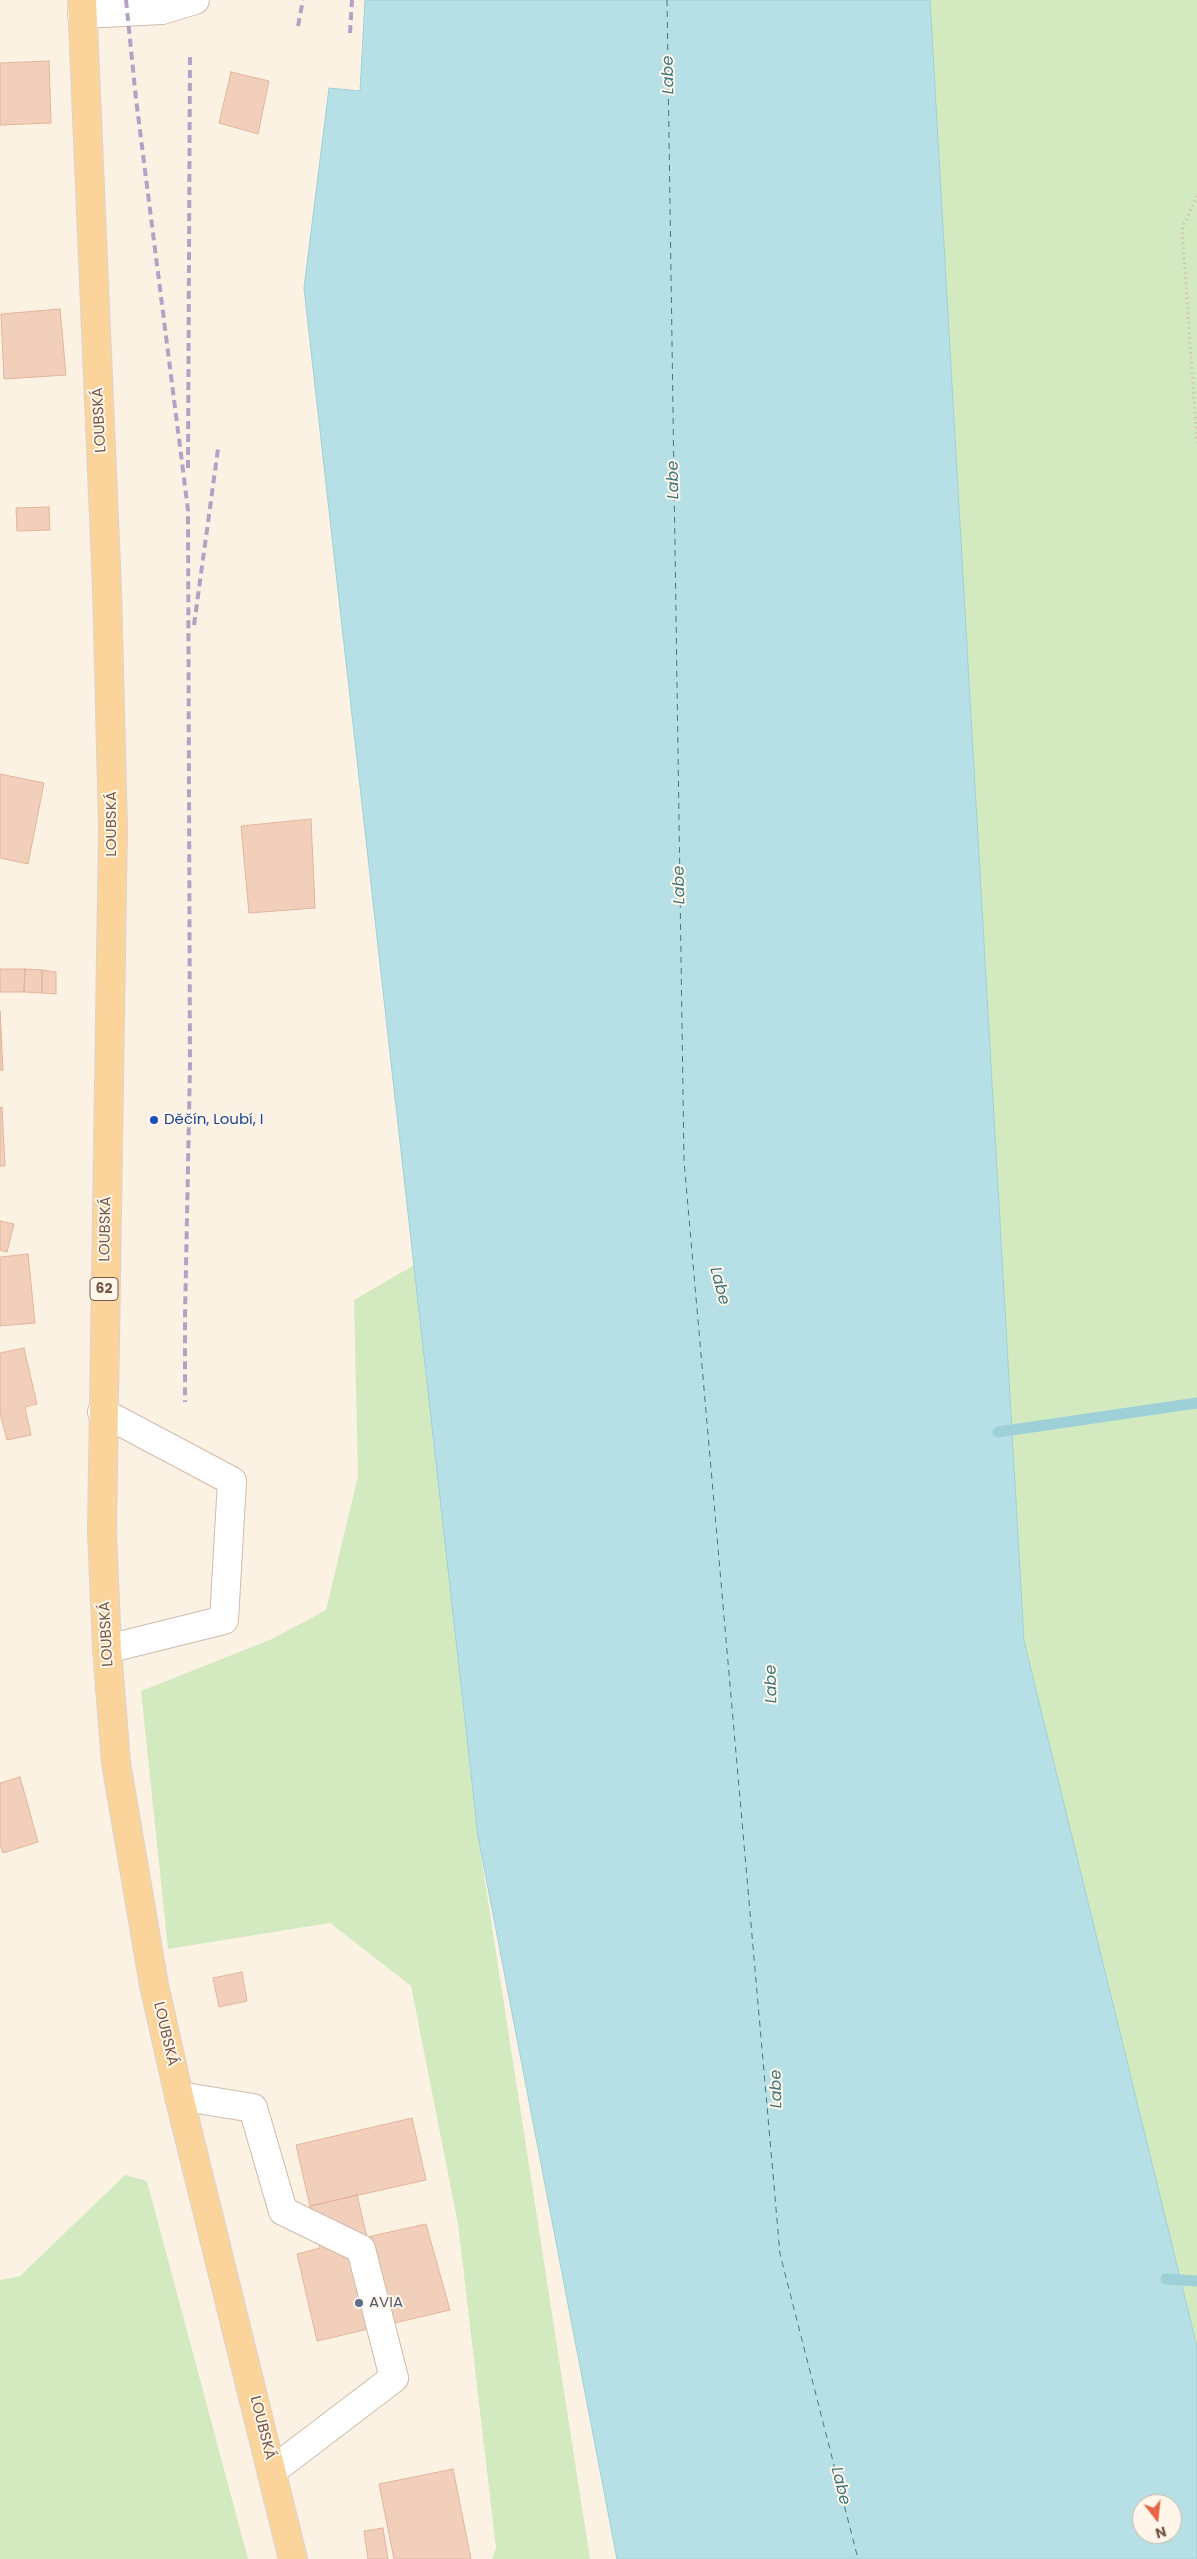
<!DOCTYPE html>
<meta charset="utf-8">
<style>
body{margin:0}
#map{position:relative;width:1197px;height:2559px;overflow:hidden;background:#fcf2e3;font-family:Poppins,sans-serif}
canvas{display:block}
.north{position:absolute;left:1132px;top:2494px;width:50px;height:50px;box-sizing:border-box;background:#fff6e9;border:1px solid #c7b6a9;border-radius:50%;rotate:164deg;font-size:14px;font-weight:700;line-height:20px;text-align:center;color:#745749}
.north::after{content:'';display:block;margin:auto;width:18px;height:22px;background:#e76647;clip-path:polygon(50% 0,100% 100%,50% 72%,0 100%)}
</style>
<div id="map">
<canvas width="1197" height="2559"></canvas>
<div class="north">N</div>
</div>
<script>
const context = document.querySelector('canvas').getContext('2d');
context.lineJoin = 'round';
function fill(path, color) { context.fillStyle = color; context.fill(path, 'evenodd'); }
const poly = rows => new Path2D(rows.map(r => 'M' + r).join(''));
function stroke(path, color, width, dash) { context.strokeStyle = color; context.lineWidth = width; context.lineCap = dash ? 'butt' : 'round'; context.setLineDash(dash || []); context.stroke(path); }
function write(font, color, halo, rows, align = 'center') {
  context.font = font + ' Poppins,sans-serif'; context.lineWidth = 4; context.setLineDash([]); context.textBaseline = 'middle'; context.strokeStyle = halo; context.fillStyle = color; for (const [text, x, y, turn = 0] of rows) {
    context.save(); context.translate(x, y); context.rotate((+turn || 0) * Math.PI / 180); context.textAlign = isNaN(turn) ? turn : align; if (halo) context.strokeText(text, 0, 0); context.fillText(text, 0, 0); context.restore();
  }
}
const green = poly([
 [930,0,1197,0,1197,2347,1024,1641],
 [414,1265,478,1836,590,2559,492,2559,496,2548,458,2224,411,1986,330,1923,168,1949,141,1691,272,1639,326,1610,358,1476,354,1300],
 [125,2175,147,2181,248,2559,0,2559,0,2280,20,2276]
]);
const water = poly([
 [365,0,930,0,1024,1641,1197,2347,1197,2559,617,2559,478,1836,304,288,329,88,360,91,365,0],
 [1142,2504,1172,2504,1172,2534,1142,2534,1142,2504]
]);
const stream = poly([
 [998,1432,1197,1403],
 [1166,2279,1197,2281]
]);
const ferry = poly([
 [667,0,684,1161,780,2254,858,2559]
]);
const building = poly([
 [49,61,51,123,0,125,0,63,49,61],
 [231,72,269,81,258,134,219,123,231,72],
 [60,309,66,375,4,379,1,314,60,309],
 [49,507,50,530,17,531,16,508,49,507],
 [0,774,44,783,28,864,0,858,0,774],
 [311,819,315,908,249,913,241,826,311,819],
 [0,969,25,969,24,992,0,992,0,969],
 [25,969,42,970,42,993,24,992,25,969],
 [42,970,56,972,56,994,42,993,42,970],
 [0,1011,3,1070,0,1070,0,1011],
 [2,1107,5,1166,0,1166,0,1108,2,1107],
 [0,1221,14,1224,7,1252,0,1250,0,1221],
 [28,1254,35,1323,0,1326,0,1257,28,1254],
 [24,1348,37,1404,25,1407,31,1435,7,1440,0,1413,0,1353,24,1348],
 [20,1777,38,1842,3,1853,0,1844,0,1783,20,1777],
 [242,1972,247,2001,219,2007,213,1978,242,1972],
 [412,2118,426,2180,310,2206,296,2145,412,2118],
 [357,2195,367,2237,426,2224,450,2310,317,2341,297,2254,320,2248,310,2206,357,2195],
 [453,2469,471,2559,394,2559,379,2484,453,2469],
 [383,2528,388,2559,368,2559,364,2531,383,2528]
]);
const path = poly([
 [1197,196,1182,229,1197,443]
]);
const minor = poly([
 [82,14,162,10,195,0],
 [102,1412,232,1481,224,1620,107,1649],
 [179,2096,253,2108,283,2211,361,2249,394,2378,272,2471]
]);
const major = poly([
 [82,0,107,589,113,828,102,1532,107,1649,116,1763,154,1985,179,2096,293,2559]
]);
const rail = poly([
 [126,0,136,99,188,510,190,1066,185,1317,185,1402],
 [298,26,303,0],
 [350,33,352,0],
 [188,468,190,53],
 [194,625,218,449]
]);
const markers = [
 [154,1120,5,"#1a4fb4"],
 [359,2303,5,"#5c6f8a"]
];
const shields = [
 [104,1289,28]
];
const shieldNames = [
 ["62",104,1289]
];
const streetNames = [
 ["LOUBSKÁ",100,420,-93],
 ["LOUBSKÁ",112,824,-90],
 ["LOUBSKÁ",106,1229,-89],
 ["LOUBSKÁ",107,1634,-93],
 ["LOUBSKÁ",165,2034,77],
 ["LOUBSKÁ",262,2428,76]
];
const transitNames = [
 ["Děčín, Loubí, I",164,1120]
];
const serviceNames = [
 ["AVIA",369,2303]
];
const waterNames = [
 ["Labe",669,75,-91],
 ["Labe",674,480,-91],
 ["Labe",680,885,-91],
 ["Labe",719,1286,75],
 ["Labe",772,1684,-91],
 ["Labe",777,2089,-91],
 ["Labe",840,2486,76]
];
fill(green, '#d3eac1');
fill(water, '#b7e0e6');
stroke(water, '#9ed0d8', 1);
stroke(stream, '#9ed0d8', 11);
stroke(ferry, '#3f7881', 1, [6, 5]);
fill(building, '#f2cfba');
stroke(building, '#e4b49b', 1);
stroke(minor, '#d0bbac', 30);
stroke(major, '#dbd3d0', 30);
stroke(path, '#d6b29e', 3, [1, 4]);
stroke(minor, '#fff', 28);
stroke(major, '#fbd49b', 28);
stroke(rail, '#b4a2c5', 4, [8, 5]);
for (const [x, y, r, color] of markers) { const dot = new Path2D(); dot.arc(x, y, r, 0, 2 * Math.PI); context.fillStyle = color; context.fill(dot); stroke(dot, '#fff6e9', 2); }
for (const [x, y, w] of shields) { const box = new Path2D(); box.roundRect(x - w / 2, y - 11.5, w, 23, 4); context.fillStyle = '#fff6e9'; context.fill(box); stroke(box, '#745749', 1); }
write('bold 14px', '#745749', null, shieldNames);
write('15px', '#745749', '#fff6e9', streetNames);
write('15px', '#164399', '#fff6e9', transitNames, 'left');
write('15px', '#4e5e75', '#fff6e9', serviceNames, 'left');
write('italic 16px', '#3f7881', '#fff6e9', waterNames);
</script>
